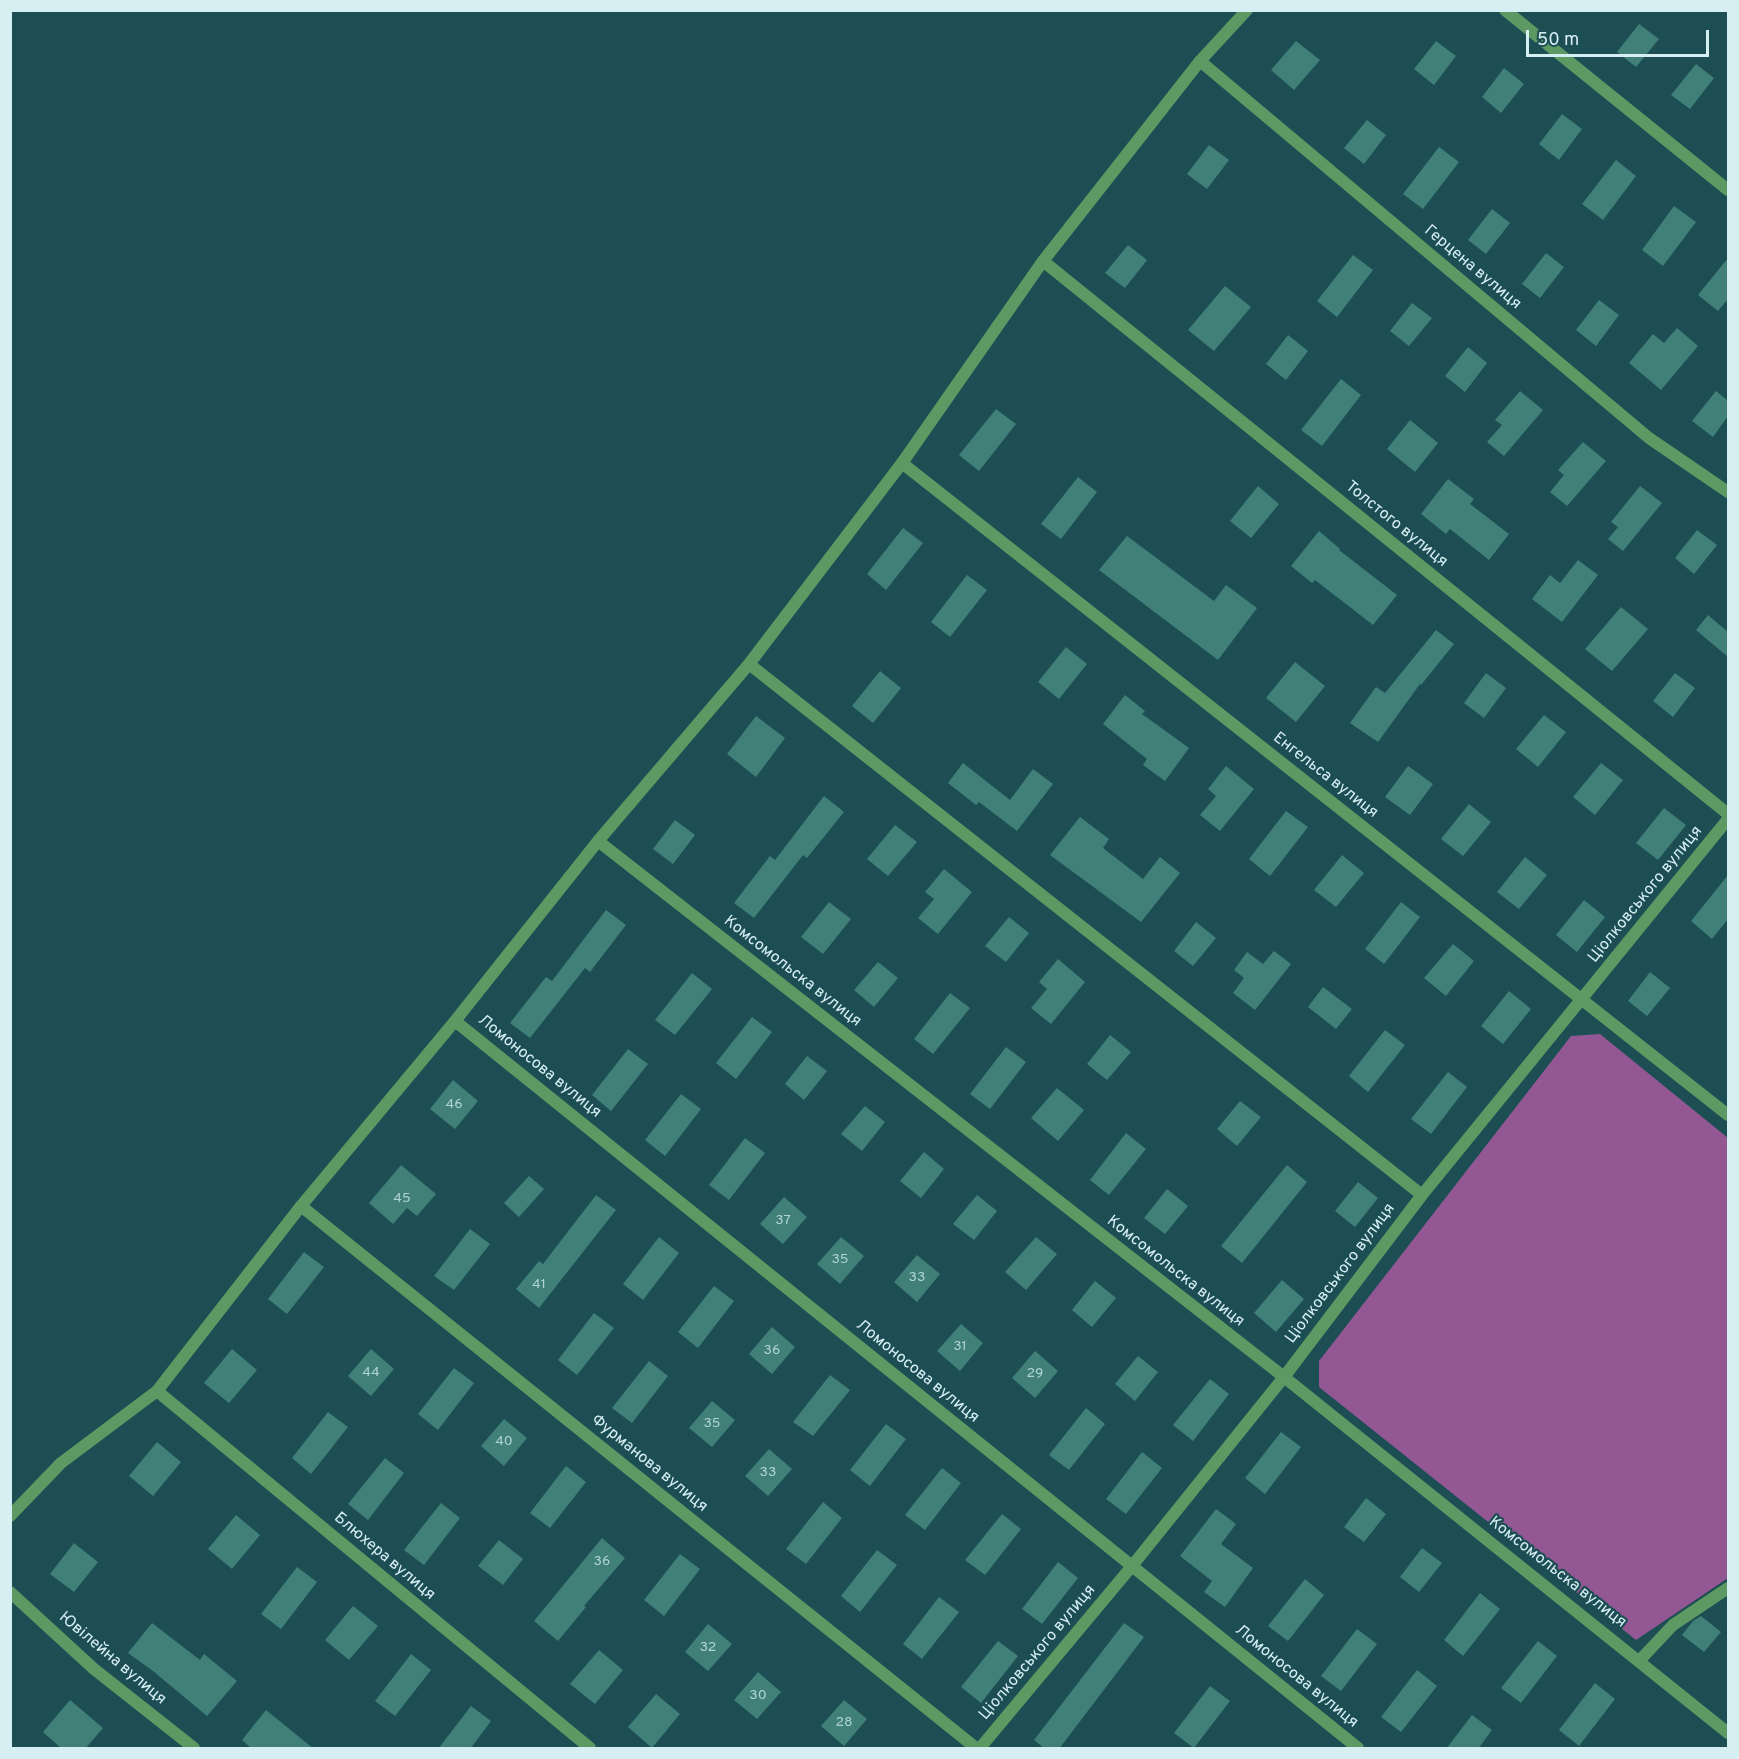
<!DOCTYPE html>
<meta charset="utf-8">
<style>
body{margin:0}
#map{position:relative;width:1739px;height:1759px;overflow:hidden;background:#1c4e54;font-family:Overpass,sans-serif}
canvas{display:block}
.frame{position:absolute;inset:0;border:12px solid #d6eff3;pointer-events:none}
.scale{position:absolute;left:1526px;top:30px;width:183px;height:27px;box-sizing:border-box;border:3px solid #d6eff3;border-top:0;padding-left:8px;font-size:18px;line-height:21px;white-space:nowrap;color:#d6eff3;-webkit-text-stroke:4px #1c4e54;paint-order:stroke}
</style>
<div id="map">
<canvas width="1739" height="1759"></canvas>
<div class="frame"></div>
<div class="scale">50 m</div>
</div>
<script>
const context = document.querySelector('canvas').getContext('2d');
context.lineJoin = 'round';
function fill(path, color) { context.fillStyle = color; context.fill(path, 'evenodd'); }
const poly = rows => new Path2D(rows.map(r => 'M' + r).join(''));
function stroke(path, color, width, dash) { context.strokeStyle = color; context.lineWidth = width; context.lineCap = dash ? 'butt' : 'round'; context.setLineDash(dash || []); context.stroke(path); }
function write(font, color, halo, rows, align = 'center') {
  context.font = font + ' Overpass,sans-serif'; context.lineWidth = 4.5; context.setLineDash([]); context.textBaseline = 'middle'; context.strokeStyle = halo; context.fillStyle = color; for (const [text, x, y, turn = 0] of rows) {
    context.save(); context.translate(x, y); context.rotate((+turn || 0) * Math.PI / 180); context.textAlign = isNaN(turn) ? turn : align; if (halo) context.strokeText(text, 0, 0); context.fillText(text, 0, 0); context.restore();
  }
}
const green = poly([
 [1600,1034,1728,1138,1728,1578,1636,1640,1319,1387,1319,1361,1571,1036]
]);
const building = poly([
 [1639,24,1659,39,1636,67,1617,52],
 [1296,41,1320,60,1294,90,1271,70],
 [1436,41,1456,56,1434,85,1414,69],
 [1696,64,1714,78,1690,109,1671,95],
 [1504,68,1524,84,1501,113,1482,97],
 [1562,114,1582,129,1559,160,1539,144],
 [1367,120,1386,135,1364,164,1344,148],
 [1209,145,1229,160,1207,189,1187,174],
 [1439,147,1459,162,1423,209,1403,194],
 [1616,160,1636,176,1603,220,1582,204],
 [1674,206,1696,222,1663,266,1642,250],
 [1492,209,1510,223,1486,254,1468,240],
 [1128,245,1147,260,1125,288,1105,273],
 [1546,253,1564,267,1540,298,1522,284],
 [1353,255,1373,270,1337,317,1317,301],
 [1728,258,1728,299,1718,311,1698,295],
 [1225,286,1251,307,1214,351,1188,330],
 [1599,300,1619,315,1596,346,1576,330],
 [1412,303,1432,318,1409,346,1390,331],
 [1677,328,1698,346,1661,390,1629,363,1653,334,1664,343],
 [1288,335,1308,351,1286,380,1266,364],
 [1468,347,1487,363,1465,392,1445,376],
 [1341,379,1361,395,1322,446,1301,430],
 [1520,391,1543,410,1504,456,1487,442,1502,425,1495,420],
 [1716,391,1728,401,1728,416,1713,437,1692,421],
 [996,409,1016,424,979,471,959,455],
 [1410,420,1438,443,1415,472,1387,449],
 [1583,442,1606,461,1567,506,1550,492,1564,475,1558,470],
 [1078,477,1097,492,1061,539,1041,524],
 [1448,479,1474,499,1470,504,1509,534,1489,560,1450,529,1446,534,1421,514],
 [1258,486,1279,504,1251,538,1230,521],
 [1640,486,1662,503,1623,551,1608,539,1618,527,1611,522],
 [903,528,923,543,886,590,867,574],
 [1697,530,1717,545,1694,574,1675,558],
 [1319,531,1340,549,1339,550,1397,595,1373,625,1315,580,1312,583,1291,566],
 [1127,536,1214,601,1226,585,1257,608,1218,660,1099,570],
 [1578,560,1598,575,1562,622,1532,599,1550,575,1560,583],
 [967,575,987,590,950,637,931,622],
 [1621,607,1648,629,1612,671,1585,649],
 [1708,615,1728,632,1728,657,1696,630],
 [1436,630,1454,644,1421,685,1420,684,1378,742,1350,723,1376,687,1385,693],
 [1066,647,1087,664,1059,699,1038,682],
 [1295,662,1325,686,1296,722,1266,698],
 [880,671,901,688,873,723,852,706],
 [1486,673,1506,688,1484,718,1464,703],
 [1675,673,1695,688,1673,717,1653,701],
 [1125,695,1145,711,1142,714,1189,748,1165,781,1143,765,1147,759,1103,724],
 [1544,715,1566,732,1538,767,1516,749],
 [756,716,785,738,756,777,727,754],
 [963,763,1010,800,1033,769,1053,784,1017,831,979,802,976,805,948,783],
 [1601,763,1623,780,1595,815,1573,797],
 [1226,766,1254,789,1220,831,1200,815,1216,796,1208,789],
 [1408,766,1433,784,1410,815,1385,797],
 [824,796,844,812,807,858,803,855,754,918,734,903,770,856,775,860],
 [1469,804,1491,822,1463,856,1441,839],
 [1664,808,1686,825,1658,860,1636,843],
 [1286,811,1308,827,1270,876,1249,859],
 [1080,817,1109,839,1103,848,1143,879,1160,857,1180,873,1141,922,1050,855],
 [675,820,695,835,673,864,653,849],
 [895,825,917,842,888,876,867,859],
 [1342,855,1364,873,1336,907,1314,890],
 [1525,857,1547,875,1519,909,1497,892],
 [944,869,972,892,938,934,918,918,934,899,925,892],
 [1728,875,1728,919,1712,939,1691,921],
 [1584,900,1605,917,1577,952,1556,935],
 [829,902,851,919,823,954,801,937],
 [1401,902,1420,917,1384,964,1365,949],
 [606,910,626,925,590,972,585,968,530,1038,510,1023,546,977,552,981],
 [1009,917,1029,933,1006,962,985,946],
 [1196,922,1216,938,1193,966,1174,951],
 [1453,944,1474,961,1446,996,1424,978],
 [1274,951,1291,964,1255,1010,1233,993,1244,978,1234,970,1247,952,1263,964],
 [1058,959,1085,982,1051,1024,1031,1008,1047,989,1039,982],
 [878,962,898,978,874,1007,854,990],
 [1650,972,1670,988,1647,1016,1628,1001],
 [692,973,712,989,675,1035,655,1020],
 [1323,987,1352,1009,1336,1029,1308,1007],
 [1509,991,1531,1009,1503,1044,1481,1026],
 [950,993,970,1008,933,1054,914,1039],
 [752,1017,772,1032,736,1079,716,1063],
 [1385,1030,1405,1045,1368,1092,1349,1076],
 [1110,1035,1131,1052,1107,1080,1087,1064],
 [1006,1047,1026,1062,990,1109,970,1094],
 [628,1049,648,1064,611,1111,592,1095],
 [807,1056,827,1071,804,1100,785,1084],
 [1448,1072,1467,1087,1431,1134,1411,1119],
 [453,1080,478,1101,455,1129,430,1109],
 [1057,1088,1084,1110,1058,1141,1031,1118],
 [681,1094,701,1109,665,1156,645,1140],
 [1240,1101,1261,1117,1237,1146,1217,1129],
 [865,1106,885,1122,862,1151,841,1134],
 [1126,1133,1146,1149,1109,1195,1090,1180],
 [745,1138,765,1153,729,1200,709,1185],
 [924,1152,944,1169,921,1198,900,1181],
 [401,1165,436,1194,417,1216,407,1208,393,1224,369,1203],
 [1287,1165,1307,1182,1242,1263,1221,1246],
 [529,1176,544,1189,519,1217,504,1203],
 [1358,1182,1378,1198,1355,1227,1335,1211],
 [1167,1189,1188,1206,1165,1234,1144,1218],
 [596,1195,616,1210,539,1308,516,1289,539,1261,543,1264],
 [977,1195,997,1211,974,1240,953,1224],
 [784,1197,807,1217,783,1244,760,1224],
 [470,1229,490,1244,454,1290,434,1276],
 [659,1237,679,1253,643,1300,623,1284],
 [841,1237,864,1256,840,1284,817,1264],
 [1036,1237,1057,1254,1026,1290,1005,1272],
 [304,1252,324,1267,287,1314,268,1299],
 [917,1255,940,1274,917,1302,894,1282],
 [1282,1280,1304,1299,1276,1332,1254,1313],
 [1095,1281,1116,1298,1092,1327,1072,1310],
 [714,1286,734,1301,698,1348,678,1332],
 [594,1313,614,1328,577,1375,558,1360],
 [961,1324,983,1343,960,1371,937,1351],
 [772,1327,795,1347,772,1374,749,1354],
 [232,1349,257,1370,229,1403,204,1383],
 [371,1349,394,1369,371,1396,348,1376],
 [1035,1351,1058,1371,1035,1398,1012,1378],
 [1138,1356,1158,1372,1135,1401,1115,1384],
 [649,1361,668,1376,632,1423,612,1408],
 [454,1368,474,1383,438,1430,418,1414],
 [830,1375,850,1390,813,1436,793,1422],
 [1210,1379,1229,1394,1193,1441,1173,1425],
 [712,1401,735,1420,712,1447,689,1428],
 [1086,1408,1105,1424,1069,1470,1049,1455],
 [328,1412,348,1427,311,1474,292,1458],
 [504,1419,527,1438,504,1466,481,1446],
 [886,1424,906,1439,870,1486,850,1470],
 [1281,1432,1301,1447,1265,1494,1245,1478],
 [157,1442,181,1462,153,1496,129,1476],
 [769,1449,792,1469,768,1496,745,1476],
 [1142,1452,1162,1468,1126,1514,1106,1499],
 [385,1458,404,1473,368,1520,348,1504],
 [566,1466,586,1482,550,1528,530,1513],
 [942,1468,961,1483,925,1530,905,1515],
 [1366,1498,1386,1514,1364,1542,1344,1527],
 [823,1502,842,1518,806,1564,786,1549],
 [441,1503,460,1518,424,1565,404,1550],
 [1216,1509,1236,1524,1221,1544,1253,1568,1225,1607,1204,1592,1212,1581,1180,1556],
 [1002,1514,1021,1529,985,1575,965,1560],
 [236,1515,260,1535,232,1569,208,1549],
 [602,1538,625,1558,584,1606,586,1607,558,1641,534,1621],
 [499,1540,523,1559,503,1585,478,1566],
 [74,1543,98,1562,74,1592,50,1574],
 [1422,1548,1442,1563,1419,1592,1400,1577],
 [877,1550,897,1565,860,1612,841,1596],
 [680,1554,700,1569,664,1616,644,1600],
 [1058,1562,1078,1578,1042,1624,1022,1609],
 [297,1567,317,1582,281,1629,261,1614],
 [1305,1579,1324,1595,1288,1641,1268,1626],
 [1480,1593,1500,1609,1463,1656,1444,1640],
 [939,1597,959,1612,922,1659,903,1644],
 [353,1606,378,1626,349,1660,325,1640],
 [1701,1616,1721,1632,1704,1652,1682,1635,1693,1621],
 [152,1623,200,1660,204,1654,237,1681,207,1716,153,1671,128,1653],
 [1124,1623,1144,1637,1059,1749,1045,1749,1034,1740],
 [708,1624,732,1644,708,1671,685,1652],
 [1357,1629,1377,1644,1341,1691,1321,1676],
 [998,1641,1018,1656,981,1703,961,1687],
 [1538,1641,1557,1656,1521,1703,1501,1688],
 [599,1650,623,1670,595,1704,570,1684],
 [411,1654,431,1670,395,1716,375,1701],
 [1417,1670,1437,1686,1401,1732,1381,1717],
 [758,1672,781,1692,757,1719,734,1700],
 [1595,1683,1615,1699,1579,1746,1559,1730],
 [1210,1686,1230,1701,1194,1748,1174,1733],
 [656,1694,680,1714,652,1748,628,1727],
 [70,1700,103,1728,85,1749,62,1749,43,1732],
 [844,1700,867,1719,844,1746,821,1726],
 [471,1706,491,1721,470,1749,438,1749],
 [266,1710,314,1749,252,1749,242,1740],
 [1472,1715,1492,1730,1478,1749,1446,1749]
]);
const service = poly([
 [10,1516,61,1463,157,1391,301,1206,455,1021,598,841,749,664,902,463,1043,261,1200,61,1247,10]
]);
const minor = poly([
 [1505,10,1728,190],
 [1200,61,1649,438,1728,492],
 [1043,261,1728,814],
 [902,463,1728,1115],
 [749,664,1422,1195],
 [598,841,1284,1377,1728,1733],
 [455,1021,1358,1748],
 [301,1206,976,1748],
 [157,1391,590,1748],
 [10,1592,94,1669,194,1748],
 [1640,1660,1673,1625,1728,1588],
 [980,1748,1132,1566,1284,1377,1422,1195,1728,819]
]);
const numberNames = [
 ["46",454,1105],
 ["45",402,1199],
 ["37",783,1221],
 ["35",840,1260],
 ["33",917,1278],
 ["41",539,1285],
 ["31",960,1347],
 ["36",772,1351],
 ["44",371,1373],
 ["29",1035,1374],
 ["35",712,1424],
 ["40",504,1442],
 ["33",768,1473],
 ["36",602,1562],
 ["32",708,1648],
 ["30",758,1696],
 ["28",844,1723]
];
const streetNames = [
 ["Герцена вулиця",1472,268,40],
 ["Толстого вулиця",1396,525,39],
 ["Енгельса вулиця",1325,776,38],
 ["Ціолковського вулиця",1646,895,-51],
 ["Комсомольска вулиця",792,972,38],
 ["Ломоносова вулиця",539,1067,39],
 ["Комсомольска вулиця",1175,1272,38],
 ["Ціолковського вулиця",1341,1274,-53],
 ["Ломоносова вулиця",917,1372,39],
 ["Фурманова вулиця",649,1464,39],
 ["Блюхера вулиця",384,1557,40],
 ["Комсомольска вулиця",1557,1573,38],
 ["Ціолковського вулиця",1038,1653,-50],
 ["Ювілейна вулиця",112,1659,40],
 ["Ломоносова вулиця",1296,1677,39]
];
fill(green, '#935894');
fill(building, '#408079');
stroke(service, '#5d9963', 12);
stroke(minor, '#5d9963', 12);
write('14px', '#b0d3d4', null, numberNames);
write('16px', '#d6eff3', '#1c4e54', streetNames);
</script>
